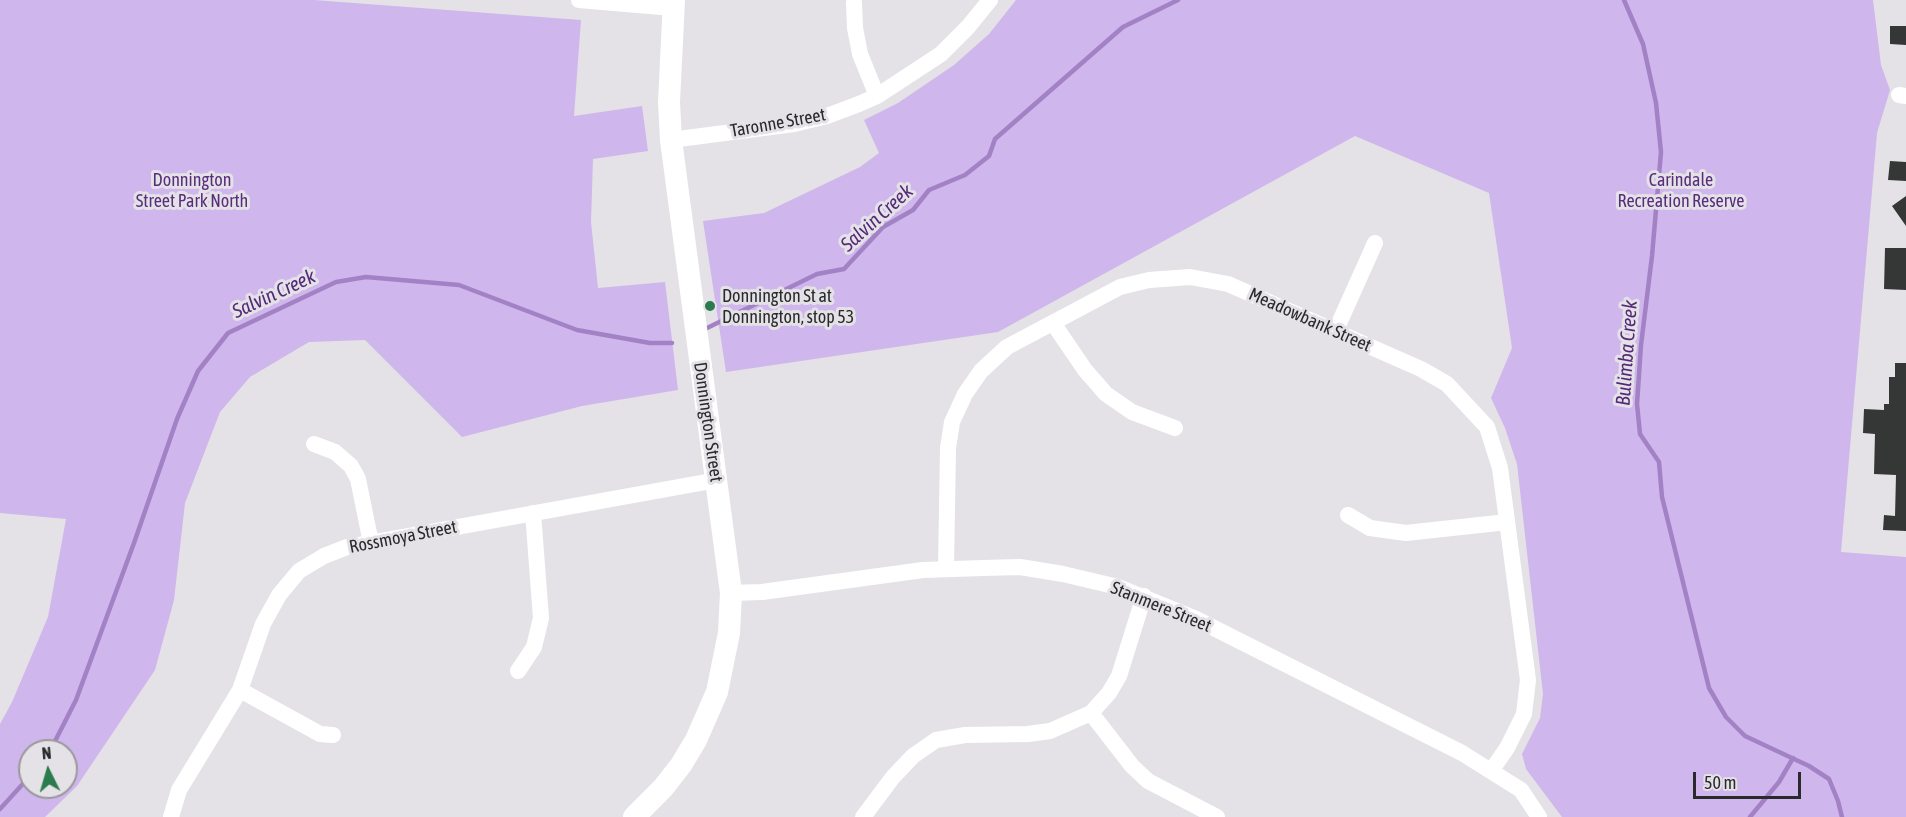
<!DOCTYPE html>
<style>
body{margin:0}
#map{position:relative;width:1906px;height:817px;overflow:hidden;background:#e4e2e6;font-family:"Asap Condensed",sans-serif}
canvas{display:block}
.north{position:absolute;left:18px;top:739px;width:60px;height:60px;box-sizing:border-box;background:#e4e2e6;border:2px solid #9a989b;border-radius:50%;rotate:355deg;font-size:16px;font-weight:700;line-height:24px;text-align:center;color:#2a292b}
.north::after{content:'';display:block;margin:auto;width:21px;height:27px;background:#2b7b4c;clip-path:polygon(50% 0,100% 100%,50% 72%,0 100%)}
.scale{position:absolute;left:1693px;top:772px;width:108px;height:27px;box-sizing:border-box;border:3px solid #2a292b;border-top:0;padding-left:8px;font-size:18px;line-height:21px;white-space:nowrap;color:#2a292b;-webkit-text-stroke:4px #e4e2e6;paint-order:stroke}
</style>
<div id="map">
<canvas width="1906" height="817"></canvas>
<div class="north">N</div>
<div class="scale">50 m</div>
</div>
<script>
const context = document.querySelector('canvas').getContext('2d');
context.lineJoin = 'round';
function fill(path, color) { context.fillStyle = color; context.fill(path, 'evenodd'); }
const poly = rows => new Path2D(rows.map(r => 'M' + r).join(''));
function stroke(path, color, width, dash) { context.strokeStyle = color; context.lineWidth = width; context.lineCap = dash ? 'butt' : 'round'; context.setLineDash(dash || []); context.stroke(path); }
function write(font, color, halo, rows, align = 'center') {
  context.font = font + ' "Asap Condensed",sans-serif'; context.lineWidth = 6; context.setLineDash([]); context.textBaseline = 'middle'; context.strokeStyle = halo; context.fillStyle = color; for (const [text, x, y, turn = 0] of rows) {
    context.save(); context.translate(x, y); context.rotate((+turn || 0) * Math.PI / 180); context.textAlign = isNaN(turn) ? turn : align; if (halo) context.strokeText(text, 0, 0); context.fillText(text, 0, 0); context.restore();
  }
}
const green = poly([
 [0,0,314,0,581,20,574,116,642,106,648,151,593,159,591,222,598,288,665,282,678,390,582,406,462,437,365,340,309,342,250,377,220,412,185,503,174,600,155,670,77,786,45,817,0,817,0,724,12,702,48,617,66,519,0,513],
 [30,751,66,751,66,787,30,787],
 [1016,0,1873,0,1881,65,1890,90,1877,133,1841,552,1906,557,1906,817,1562,817,1526,769,1522,754,1540,718,1543,694,1517,464,1505,428,1491,398,1512,348,1489,193,1355,136,998,332,726,372,703,221,764,213,860,167,879,153,864,120,898,103,954,65,989,34]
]);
const stream = poly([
 [1624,0,1643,44,1656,103,1661,152,1652,256,1641,345,1637,404,1640,434,1659,462,1662,497,1709,688,1726,717,1745,736,1809,766,1829,779,1838,801,1842,817],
 [703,330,817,274,844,269,883,227,913,210,929,190,965,175,989,156,995,139,1123,27,1178,0],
 [50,751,76,700,134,543,177,419,198,371,228,333,336,282,366,277,459,285,577,330,650,343,672,343],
 [0,809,30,776],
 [1750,817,1779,782,1793,758]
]);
const building = poly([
 [1890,26,1906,26,1906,45,1890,44],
 [1890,161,1906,162,1906,181,1888,180],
 [1906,196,1906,226,1892,206],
 [1885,248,1906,248,1906,290,1884,289],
 [1895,363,1906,363,1906,531,1883,530,1884,515,1895,516,1896,475,1874,474,1875,434,1863,433,1864,409,1884,410,1884,404,1889,404,1889,377,1895,377]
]);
const street = poly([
 [579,0,673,8],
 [854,3,855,28,860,54,877,96],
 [1899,95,1906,96],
 [671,140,794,124,827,116,859,104,877,96,941,54,968,27,990,0],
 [1053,323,1085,370,1106,394,1132,412,1175,428],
 [1336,330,1375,243],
 [314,444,335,452,351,466,358,479,371,543],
 [1348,515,1370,528,1406,533,1507,522],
 [946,568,948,448,952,422,965,394,981,371,1007,347,1120,287,1149,280,1190,277,1228,284,1421,369,1447,384,1487,427,1500,468,1528,680,1524,714,1507,748,1491,771],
 [731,593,762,592,923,570,983,568,1020,567,1063,574,1118,587,1196,619,1462,753,1521,790,1539,817],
 [518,671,534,647,541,618,533,513],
 [240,690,320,734,333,735],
 [1091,713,1132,766,1148,781,1217,817],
 [171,817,179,790,240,690,263,624,279,595,299,571,324,556,347,547,717,480],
 [863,817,893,777,913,756,936,740,965,735,1028,734,1050,731,1091,713,1109,693,1119,676,1144,596]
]);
const secondary = poly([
 [634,817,663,788,681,765,696,740,717,692,729,633,731,593,671,140,669,102,674,0]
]);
const markers = [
 [710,306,6,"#2b7b4c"]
];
const streetNames = [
 ["Taronne Street",778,123,-10],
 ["Meadowbank Street",1310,320,24],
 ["Donnington Street",708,422,82],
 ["Rossmoya Street",403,537,-11],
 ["Stanmere Street",1161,607,22]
];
const parkNames = [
 ["Donnington",192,180],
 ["Street Park North",192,201],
 ["Carindale",1681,180],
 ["Recreation Reserve",1681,201]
];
const poiNames = [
 ["Donnington St at",722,296],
 ["Donnington, stop 53",722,317]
];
const waterNames = [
 ["Salvin Creek",877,218,-42],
 ["Salvin Creek",274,294,-25],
 ["Bulimba Creek",1627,353,-86]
];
fill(green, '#cfb6ec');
stroke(stream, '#a282c5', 4.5);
fill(building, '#343735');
stroke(street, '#fff', 16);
stroke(secondary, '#fff', 22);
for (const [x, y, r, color] of markers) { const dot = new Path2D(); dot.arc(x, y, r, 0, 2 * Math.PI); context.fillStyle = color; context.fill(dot); stroke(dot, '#e4e2e6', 2); }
write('18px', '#2a292b', '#e4e2e6', streetNames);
write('18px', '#592d7e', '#e4e2e6', parkNames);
write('18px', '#2a292b', '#e4e2e6', poiNames, 'left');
write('italic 20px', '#542979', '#e4e2e6', waterNames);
</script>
